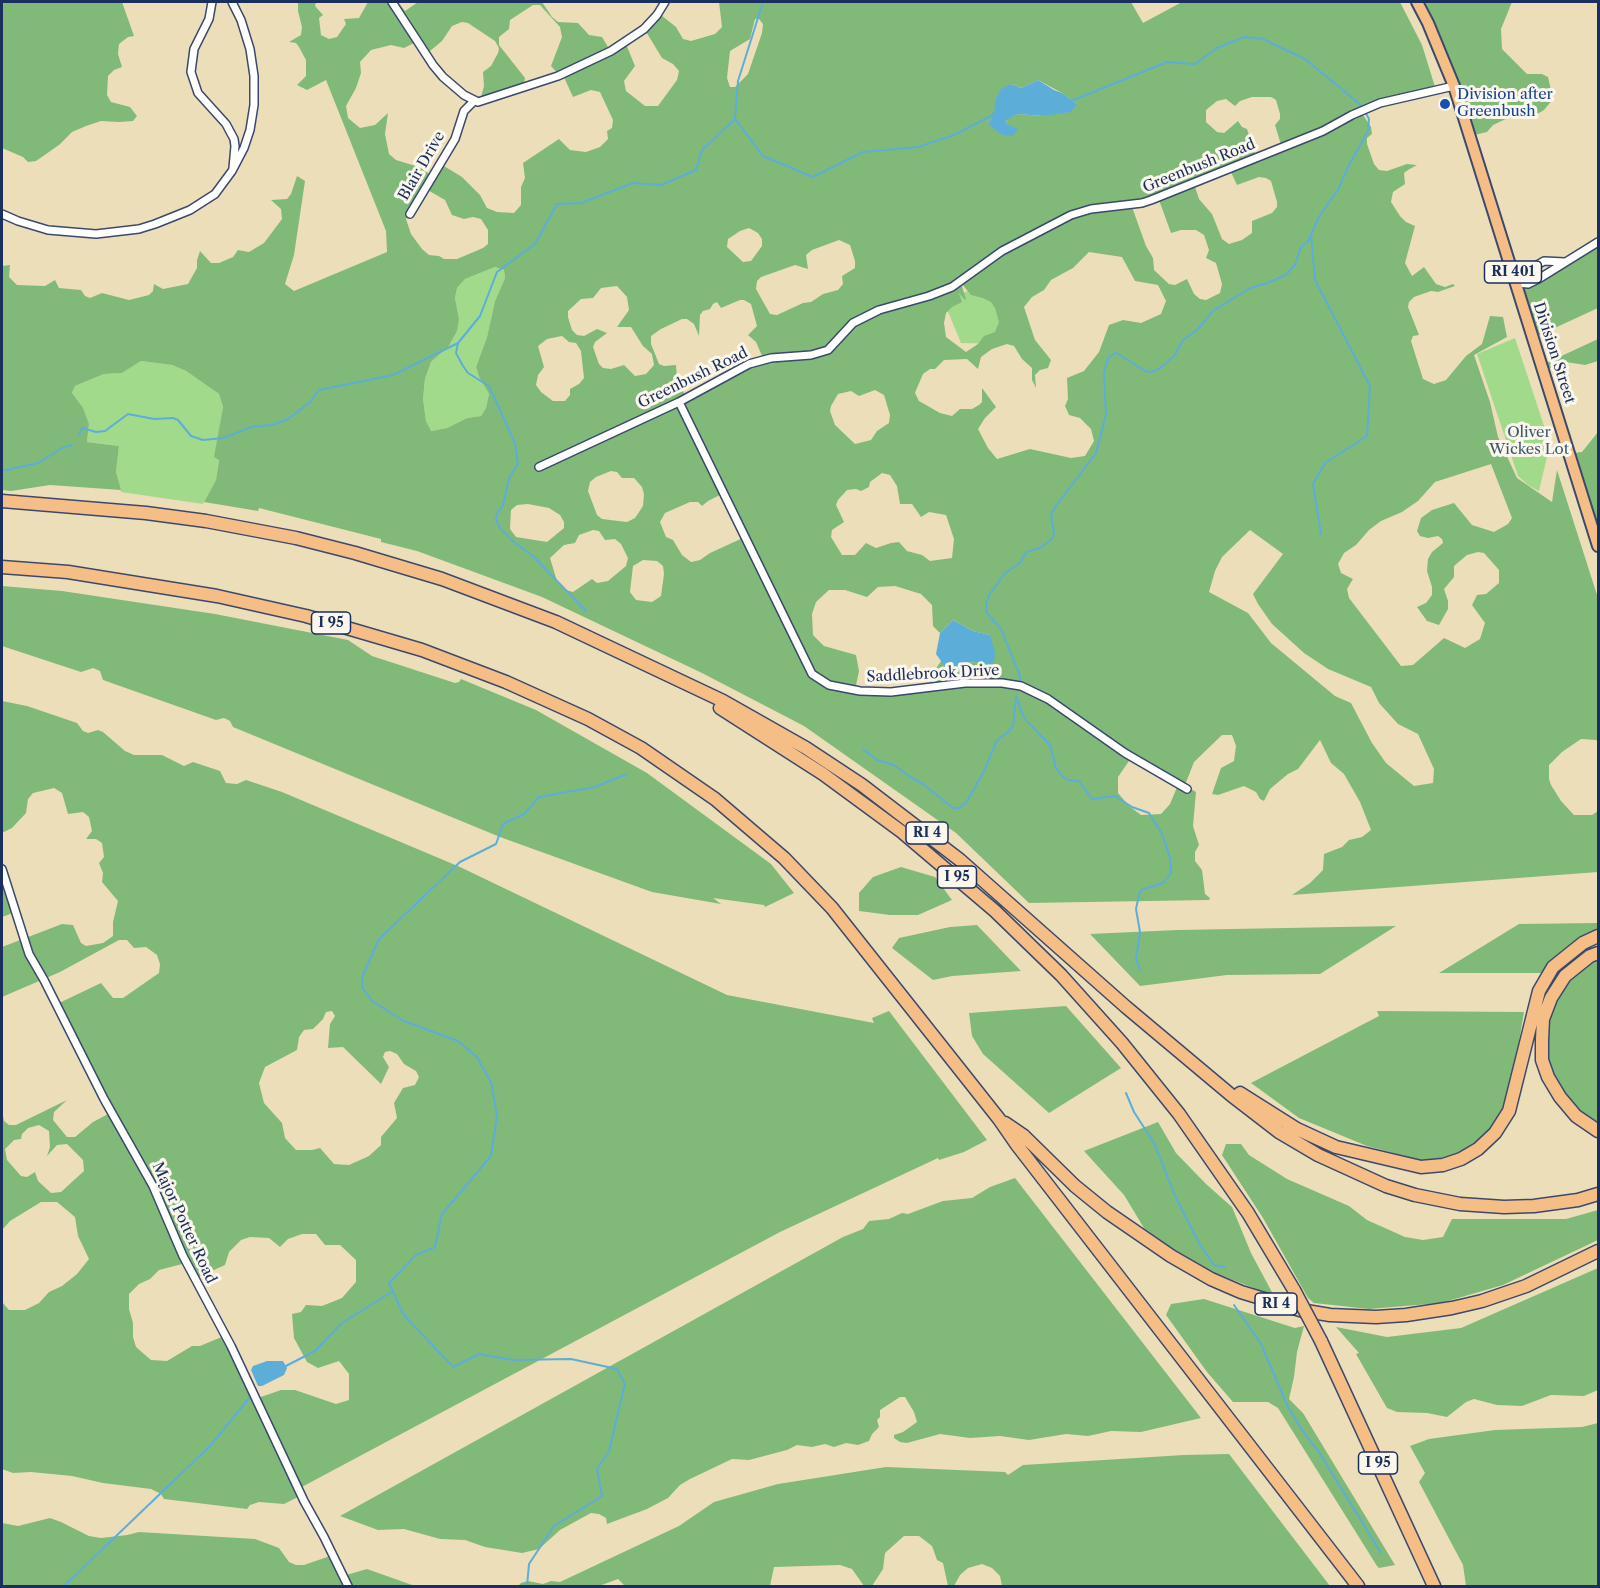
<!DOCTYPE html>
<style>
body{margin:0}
#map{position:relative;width:1600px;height:1588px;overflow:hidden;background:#eddeba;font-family:"Libre Caslon Text",serif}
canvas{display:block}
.frame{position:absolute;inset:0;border:3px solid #1b2f5e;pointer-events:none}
</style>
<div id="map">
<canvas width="1600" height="1588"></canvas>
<div class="frame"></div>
</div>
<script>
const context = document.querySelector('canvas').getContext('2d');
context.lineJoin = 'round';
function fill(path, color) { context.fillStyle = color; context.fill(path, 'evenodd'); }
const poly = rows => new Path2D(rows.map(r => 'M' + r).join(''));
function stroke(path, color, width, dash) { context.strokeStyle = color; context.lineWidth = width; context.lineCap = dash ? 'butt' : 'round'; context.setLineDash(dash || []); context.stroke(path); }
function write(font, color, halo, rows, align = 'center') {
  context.font = font + ' "Libre Caslon Text",serif'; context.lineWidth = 6; context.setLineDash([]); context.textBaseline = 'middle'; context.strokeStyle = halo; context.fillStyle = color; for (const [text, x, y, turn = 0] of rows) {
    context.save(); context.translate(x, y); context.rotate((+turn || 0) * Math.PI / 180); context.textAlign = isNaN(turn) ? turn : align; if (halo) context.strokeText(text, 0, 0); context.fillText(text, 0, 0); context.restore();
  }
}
const green = poly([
 [495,267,504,270,505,278,495,301,487,337,476,367,479,377,489,394,486,408,481,416,467,418,447,428,430,431,426,421,423,399,425,379,431,362,448,347,459,319,455,298,457,288,465,279],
 [991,280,1005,344,961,343,944,302],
 [1515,338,1550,444,1539,491,1528,485,1518,476,1477,354],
 [141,361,172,365,186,371,219,394,223,407,215,456,219,459,216,480,203,504,121,492,116,472,119,446,87,442,89,424,72,393,75,386,104,374,122,373]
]);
const forest = poly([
 [6,2,122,2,134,36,128,37,119,44,118,54,122,67,114,70,108,76,107,95,111,102,130,107,137,116,133,121,119,122,101,121,86,126,72,132,59,145,36,161,28,162,23,157,2,148,2,4],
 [298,2,316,2,315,6,323,15,319,18,321,35,329,39,337,37,346,24,344,19,359,18,368,2,398,2,405,11,418,2,542,2,552,17,558,22,578,23,589,35,602,37,611,52,626,44,635,66,624,81,626,91,645,106,658,106,677,80,679,71,673,64,662,58,645,30,661,15,676,27,683,39,691,41,715,34,722,27,719,2,1131,2,1143,23,1182,2,1400,2,1422,45,1436,90,1386,101,1361,112,1371,127,1372,134,1367,138,1367,144,1374,164,1379,170,1387,171,1407,164,1417,165,1408,170,1404,173,1405,184,1393,192,1391,202,1400,216,1406,222,1415,226,1405,263,1412,276,1424,267,1436,284,1445,287,1453,284,1455,286,1438,292,1431,291,1414,297,1409,302,1408,307,1419,335,1413,336,1411,341,1423,379,1434,384,1446,380,1466,356,1482,344,1490,316,1503,317,1507,337,1474,355,1490,402,1498,437,1517,478,1552,502,1557,470,1598,598,1598,742,1596,740,1581,739,1562,752,1549,765,1549,779,1551,785,1561,801,1574,815,1592,815,1598,811,1598,872,1292,895,1310,883,1323,870,1324,854,1342,847,1349,840,1362,837,1371,830,1360,802,1344,774,1331,763,1320,740,1298,769,1288,774,1270,789,1264,801,1260,799,1256,792,1244,786,1218,795,1212,794,1221,768,1234,761,1236,746,1232,735,1222,735,1194,762,1185,785,1196,792,1193,826,1199,845,1195,852,1195,861,1202,870,1205,894,1210,898,1209,900,1029,903,956,833,804,726,702,673,542,597,417,551,381,542,381,539,259,508,258,511,204,502,216,480,219,460,214,457,223,407,219,394,186,371,172,365,141,361,122,373,104,374,75,386,72,393,83,408,89,424,87,442,119,446,116,472,121,490,50,485,11,491,2,490,2,266,10,265,9,277,17,285,45,286,55,280,59,288,81,290,85,296,90,298,102,293,129,300,149,295,153,291,154,284,163,289,188,284,197,268,197,260,200,251,211,263,219,263,233,257,238,250,249,252,264,243,282,219,281,209,271,200,287,199,291,194,297,176,305,181,294,255,285,284,294,291,387,252,386,231,326,80,307,90,297,85,306,76,306,60,299,47,296,43,289,42,301,35,302,27,298,11],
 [533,5,540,5,560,27,562,37,551,66,560,76,563,75,573,97,591,90,600,92,613,120,612,128,607,131,608,139,600,147,586,152,570,150,559,139,523,163,525,178,521,187,521,205,514,213,497,212,487,208,480,195,462,177,444,166,434,177,419,167,396,160,389,154,385,134,388,113,375,125,360,128,348,118,346,106,356,88,361,73,360,62,371,50,391,45,404,48,420,40,430,51,442,41,452,26,462,22,468,23,495,41,499,48,498,53,491,66,483,72,484,86,480,101,523,88,525,78,499,45,499,37,509,29,510,20],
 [755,19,759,19,763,24,762,33,748,74,735,87,730,87,727,78,730,51,750,39],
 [1038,80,1062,93,1077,104,1042,116,1018,114,1006,119,1007,124,988,124,1011,84,1021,88],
 [1252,97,1271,97,1276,100,1280,114,1280,119,1275,125,1282,148,1256,157,1247,129,1242,127,1238,121,1224,133,1217,132,1206,122,1206,110,1217,101,1226,99,1235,106,1240,101],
 [1230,170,1237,185,1259,177,1266,178,1271,181,1277,202,1277,207,1272,213,1252,221,1252,233,1242,240,1229,244,1222,239,1212,214,1199,199,1194,184],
 [426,189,445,200,452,215,464,219,473,217,481,219,488,230,488,244,483,248,457,259,444,259,439,256,429,255,422,249,411,234,406,219],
 [1159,200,1171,233,1181,230,1196,230,1204,235,1209,250,1206,258,1216,263,1222,284,1220,293,1206,300,1200,299,1194,294,1187,279,1175,285,1169,284,1154,270,1153,258,1146,246,1132,207],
 [749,228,758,233,762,239,762,246,751,261,743,262,727,247,728,239,740,231],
 [839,240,850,245,855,261,855,268,842,276,843,284,838,290,823,294,811,302,803,303,777,315,770,314,756,289,757,281,761,277,795,265,808,269,806,255,812,250],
 [1089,252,1122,257,1135,281,1158,285,1166,301,1161,314,1141,323,1123,320,1109,325,1099,352,1084,371,1067,378,1068,399,1065,406,1069,415,1080,418,1091,429,1094,441,1085,456,1071,458,1030,449,997,459,988,448,978,429,985,418,996,407,982,388,982,402,979,405,972,409,960,409,952,416,940,413,919,401,915,393,917,388,923,374,930,369,935,369,944,360,967,359,978,369,981,357,992,349,1007,344,1014,346,1022,359,1032,368,1032,380,1036,388,1035,375,1040,370,1048,368,1051,360,1035,340,1024,307,1032,297,1044,290,1051,280,1073,268],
 [495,267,504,270,505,278,495,301,487,337,476,367,479,377,489,394,486,408,481,416,467,418,447,428,431,431,426,421,423,399,425,379,431,362,448,347,457,331,459,319,455,298,457,288,465,279],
 [961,283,971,295,983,298,991,302,995,308,999,322,995,332,984,336,978,344,966,352,946,337,944,323,946,313,952,307,962,302,959,293,965,300,966,299],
 [617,286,627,297,629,310,617,327,631,327,643,346,652,354,654,365,646,374,635,376,624,365,611,369,603,368,599,364,593,347,595,342,607,333,597,329,584,336,577,335,572,330,568,317,568,311,581,299,593,298,601,288],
 [740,300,744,300,751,304,757,326,748,335,756,342,763,358,686,397,677,379,676,365,664,366,659,364,651,344,651,336,661,329,682,319,687,319,694,324,699,336,700,315,703,311,710,309,713,304,717,302,721,308],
 [562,336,569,342,576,343,581,351,584,378,579,384,570,389,570,395,565,401,553,401,541,392,536,385,538,375,544,367,538,346,547,339],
 [875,390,884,395,890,415,889,423,877,431,871,440,855,444,835,425,830,411,831,406,838,394,851,391,859,396],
 [1491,464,1512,518,1508,524,1494,532,1472,525,1454,503,1432,510,1421,518,1417,531,1420,536,1428,538,1438,536,1442,539,1443,543,1432,552,1428,559,1427,571,1432,587,1432,595,1426,603,1417,607,1427,621,1439,625,1448,609,1448,601,1444,589,1454,577,1454,566,1467,555,1478,552,1484,553,1499,570,1499,583,1486,594,1477,595,1472,605,1485,623,1480,639,1465,648,1444,638,1413,665,1401,666,1349,598,1347,589,1353,579,1341,573,1338,564,1344,553,1356,545,1369,530,1381,521,1402,512,1418,501,1435,482],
 [611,471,617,472,622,478,634,478,642,487,644,494,643,506,635,518,627,522,602,519,597,515,588,491,590,482,596,477],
 [882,473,890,475,897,486,900,504,912,504,921,517,929,512,946,515,954,539,952,558,930,561,922,555,907,551,899,542,891,543,876,548,866,543,855,555,842,555,831,537,832,530,844,522,836,505,838,500,847,490,856,489,861,491,869,487,870,482],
 [724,493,745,537,710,553,700,560,691,562,682,555,673,540,666,537,660,522,665,513,690,502,698,502,702,506,708,501],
 [528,504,549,508,560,515,564,522,564,528,547,542,516,537,510,529,511,510,517,505],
 [593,530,599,531,605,540,615,539,621,544,628,558,626,566,608,581,597,583,592,579,573,592,566,590,557,581,550,558,564,545,575,543,579,535],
 [1250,530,1283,554,1253,594,1258,604,1272,624,1304,653,1328,669,1371,687,1379,703,1398,724,1418,734,1434,769,1433,783,1414,786,1386,763,1372,743,1351,703,1335,696,1271,643,1248,613,1209,592,1215,571,1222,557],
 [643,560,657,561,663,566,664,574,661,596,652,602,636,600,630,592,633,566],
 [895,586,921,594,932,605,933,626,940,633,953,620,973,631,990,635,987,665,978,662,963,663,948,671,942,660,934,671,934,686,861,692,855,690,859,671,856,655,824,646,813,635,812,614,816,602,829,590,845,590,867,597,878,587],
 [1131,758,1178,785,1170,804,1161,814,1141,815,1129,806,1118,793,1118,777],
 [1423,2,1512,2,1501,29,1502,49,1527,74,1542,74,1548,77,1553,99,1544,110,1539,113,1521,112,1493,125,1487,132,1474,135,1452,65],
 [1598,242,1598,308,1533,338,1518,288],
 [1598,339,1598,361,1585,365,1566,362,1544,370,1542,365],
 [1598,432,1598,532,1573,453,1582,452],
 [2,586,62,591,215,614,348,640,372,656,455,683,459,682,461,679,536,710,647,773,771,864,794,893,765,907,764,905,713,898,721,904,652,892,500,837,233,727,230,721,224,718,216,720,103,680,100,671,93,668,81,672,2,646],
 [2,701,27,706,77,723,83,731,88,733,98,730,103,732,125,751,134,755,162,755,184,766,193,762,220,771,226,783,237,784,246,780,282,792,460,867,727,995,874,1023,872,1018,889,1011,987,1140,964,1152,939,1160,938,1158,780,1232,298,1489,300,1496,284,1504,259,1502,250,1505,247,1509,164,1499,161,1494,151,1489,103,1483,72,1476,31,1472,13,1473,2,1469,2,1302,9,1310,25,1310,39,1303,49,1292,62,1286,77,1274,89,1259,78,1236,75,1217,57,1202,41,1202,10,1221,2,1230,2,1111,4,1121,9,1125,16,1125,67,1100,54,1112,53,1120,67,1137,75,1137,93,1122,110,1113,57,1004,101,983,113,998,123,998,159,973,160,964,157,955,146,947,134,948,127,940,119,940,60,972,2,997,2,947,62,924,73,925,81,943,86,946,103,943,113,936,113,922,118,901,102,882,103,873,99,863,104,857,102,843,96,839,86,839,92,831,89,817,83,812,68,814,62,793,54,788,33,793,28,799,26,813,12,828,2,833],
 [332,1011,335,1016,330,1024,328,1048,343,1047,381,1084,389,1067,383,1057,385,1052,390,1051,397,1054,404,1064,416,1071,419,1077,415,1085,403,1088,394,1103,397,1118,381,1137,381,1145,369,1156,349,1165,334,1164,320,1148,312,1150,296,1150,285,1138,282,1123,264,1103,259,1083,265,1067,297,1050,299,1037,304,1030,313,1029,323,1019,326,1012],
 [39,1125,49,1131,50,1147,47,1156,57,1145,67,1144,83,1160,84,1171,61,1192,51,1193,38,1181,35,1172,27,1177,21,1176,7,1160,5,1149,14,1140,21,1139,22,1134,28,1128],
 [302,1234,316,1234,325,1245,340,1245,356,1260,356,1282,342,1298,322,1306,306,1305,301,1312,292,1314,294,1338,307,1362,318,1368,339,1361,349,1374,349,1400,336,1404,295,1390,281,1390,255,1399,224,1336,200,1346,192,1346,167,1361,151,1360,136,1347,133,1337,133,1323,129,1309,129,1294,139,1284,150,1279,159,1270,186,1263,194,1279,225,1265,229,1252,241,1240,250,1237,269,1238,280,1247,288,1239],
 [901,867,935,877,952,900,918,915,890,915,859,911,859,893,873,877],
 [2,875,13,913,2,917],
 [1598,923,1598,932,1562,955,1543,973,1439,973,1519,924],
 [977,925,1021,971,952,976,933,980,892,948,899,938,950,927],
 [1396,926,1320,974,1227,975,1140,986,1090,934,1177,930],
 [1598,952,1598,1133,1585,1125,1548,1071,1543,1032,1556,991],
 [1066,1006,1121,1068,1049,1113,983,1054,972,1036,969,1013],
 [1377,1011,1524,1012,1519,1041,1502,1112,1488,1133,1455,1156,1424,1161,1367,1146,1299,1118,1251,1083,1379,1016],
 [1158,1122,1176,1153,1206,1184,1232,1207,1251,1253,1274,1296,1210,1271,1165,1244,1144,1228,1124,1195,1084,1151],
 [1226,1144,1241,1144,1249,1155,1287,1179,1349,1206,1367,1220,1405,1237,1423,1240,1443,1237,1452,1219,1566,1219,1598,1210,1598,1240,1503,1285,1441,1303,1369,1309,1314,1303,1308,1298,1263,1218,1222,1155],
 [1015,1178,1201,1418,1141,1432,1111,1431,1088,1436,1066,1434,1029,1440,1000,1436,970,1438,940,1434,907,1443,900,1442,894,1438,894,1435,903,1432,917,1422,914,1412,905,1397,900,1397,880,1410,880,1417,877,1420,879,1427,872,1434,869,1441,858,1445,846,1443,834,1447,825,1444,812,1447,797,1445,787,1450,749,1460,732,1459,690,1479,680,1485,668,1498,647,1509,607,1524,606,1518,599,1514,591,1513,560,1530,539,1549,522,1553,485,1547,465,1540,440,1539,404,1529,378,1530,340,1516,843,1237,863,1229,869,1221,889,1219,902,1213,908,1214,943,1201,972,1198,990,1187],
 [1598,1268,1598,1390,1584,1396,1551,1395,1522,1406,1497,1405,1474,1399,1466,1402,1447,1417,1427,1413,1397,1412,1387,1408,1356,1354,1359,1353,1336,1327,1387,1337,1461,1328],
 [1204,1299,1295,1328,1304,1326,1297,1352,1294,1377,1289,1399,1303,1413,1395,1565,1379,1568,1377,1566,1278,1408,1268,1402,1233,1402,1207,1372,1166,1315,1171,1304],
 [1598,1423,1598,1586,1466,1586,1463,1565,1419,1482,1425,1473,1410,1446,1429,1439,1495,1430,1582,1427],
 [1229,1454,1330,1586,1002,1586,1000,1576,992,1568,982,1564,968,1568,960,1575,954,1586,948,1586,943,1563,937,1560,932,1546,919,1536,904,1536,885,1553,883,1569,872,1586,864,1586,852,1569,840,1565,774,1567,770,1586,625,1586,618,1579,599,1586,518,1586,521,1583,528,1581,543,1584,551,1581,560,1582,679,1526,714,1502,778,1484,886,1467,1005,1472,1008,1475,1023,1465,1184,1455],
 [50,1518,61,1522,89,1536,101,1538,127,1535,139,1532,255,1539,279,1548,289,1562,296,1565,304,1565,333,1555,343,1576,367,1569,415,1586,2,1586,2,1523,18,1526]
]);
const water = poly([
 [1038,80,1054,90,1062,93,1077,104,1071,112,1042,116,1018,114,1006,120,1007,124,1018,129,1013,136,1002,135,988,124,994,113,996,98,1001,89,1011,84,1021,88],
 [953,620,973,631,990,635,995,652,994,663,987,665,978,662,963,663,956,674,948,671,936,654,940,633],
 [267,1361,283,1361,287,1368,284,1375,262,1386,258,1386,251,1370,253,1366]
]);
const stream = poly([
 [735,119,763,156,813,177,863,152,918,147,954,135,991,116,995,112],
 [1311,234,1315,280,1370,386,1367,436,1325,463,1313,484,1321,534],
 [458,343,456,353,463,366,468,373,489,386,515,443,518,464,509,478,503,505,497,514,496,520,500,528,515,543,533,556,586,611],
 [79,435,82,428,96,432,105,431,128,414,154,419,173,418,178,420,191,436,203,440,224,438,251,427,272,425,288,419,309,403,319,390,393,375,458,343,480,316,497,272,535,244,557,204,581,203,633,183,661,185,696,170,702,150,735,119,738,81,763,2],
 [2,471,38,463,62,448,72,445],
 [1020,681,1020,676,1001,629,987,613,986,604,989,595,1005,573,1020,563,1026,552,1040,548,1052,539,1054,533,1051,515,1055,507,1096,453,1106,415,1104,373,1108,358,1115,353,1118,354,1145,371,1151,372,1159,369,1175,355,1183,340,1197,330,1213,311,1250,288,1267,283,1286,275,1295,265,1301,247,1308,241,1320,215,1338,190,1348,167,1368,131,1369,119,1363,108,1355,100,1305,59,1263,39,1244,37,1217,48,1195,64,1167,62,1071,101],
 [1016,696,1024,718,1050,745,1056,768,1063,777,1068,780,1079,781,1092,799,1115,796,1132,807,1149,813,1162,834,1170,858,1171,873,1163,883,1141,890,1139,895,1136,909,1140,932,1136,959,1140,970],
 [863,749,877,760,894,765,910,777,923,784,953,808,959,808,966,803,984,771,997,740,1007,733,1013,726,1016,698],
 [1126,1093,1134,1112,1154,1143,1176,1198,1199,1243,1214,1265,1225,1267],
 [1234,1305,1261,1344,1288,1407,1302,1430,1319,1452,1381,1553],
 [284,1367,315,1351,342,1323,393,1291],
 [64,1586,210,1446,251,1396],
 [527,1586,529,1564,554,1526,602,1496,597,1469,609,1451,625,1384,617,1369,571,1359,513,1360,479,1354,453,1367,403,1314,389,1283,416,1255,435,1247,442,1214,491,1156,497,1116,491,1082,476,1056,458,1041,404,1021,372,1001,362,987,363,975,379,939,460,862,496,844,503,824,524,814,539,797,595,787,627,774]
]);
const street = poly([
 [212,2,209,19,194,49,191,72,198,93,226,124,234,139,235,146,233,168],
 [392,2,433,65,443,77,464,95,478,102,558,76,611,51,644,29,657,15,665,2],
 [2,214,18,221,48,230,96,234,139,229,155,224,190,210,215,194,232,171,244,148,250,130,254,105,254,76,250,49,241,20,232,2],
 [410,214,455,139,464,111,474,101],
 [1517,283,1528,284,1540,278,1598,242],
 [1517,283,1525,272,1544,261,1565,262],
 [679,402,812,674,829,685,860,691,891,692,965,683,1002,683,1021,686,1048,699,1125,753,1187,789],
 [539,467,679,402,749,364,771,358,811,355,828,350,853,323,879,310,929,296,952,287,1002,251,1071,215,1091,209,1142,203,1151,200,1323,131,1352,115,1380,103,1454,86],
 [2,869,29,954,44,980,104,1099,153,1186,183,1256,231,1346,304,1501,324,1537,348,1586]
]);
const primary = poly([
 [1417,2,1428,23,1454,86,1598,546]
]);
const highway = poly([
 [2,501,146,513,206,521,296,538,355,553,442,579,556,622,723,701,806,748,862,785,960,860,1126,1007,1231,1095,1279,1132,1318,1155,1386,1186,1415,1195,1460,1204,1504,1207,1534,1206,1578,1200,1598,1194],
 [2,567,68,572,217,596,306,616,422,650,506,682,588,719,641,748,715,799,784,858,832,908,999,1119,1017,1145,1358,1586],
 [720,708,823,774,902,832,995,911,1061,975,1122,1043,1179,1114,1248,1213,1294,1290],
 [1598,953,1590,956,1565,976,1551,998,1543,1019,1542,1040,1542,1060,1548,1077,1560,1097,1576,1116,1598,1131],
 [1240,1093,1297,1129,1336,1147,1421,1167,1443,1165,1461,1159,1478,1149,1495,1133,1509,1111,1539,991,1553,967,1583,943,1598,936],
 [1005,1123,1024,1136,1075,1186,1107,1212,1171,1256,1211,1279,1241,1292,1300,1310,1330,1315,1376,1317,1406,1315,1452,1308,1482,1301,1526,1286,1598,1251],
 [1321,1341,1434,1586]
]);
const highwayBridge = poly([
 [1294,1290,1321,1341]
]);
const markers = [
 [1445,104,6,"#1a4fb4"]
];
const shields = [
 [1513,272,57],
 [331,623,39],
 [927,833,42],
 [957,877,39],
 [1276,1304,42],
 [1378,1463,39]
];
const shieldNames = [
 ["RI 401",1513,272],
 ["I 95",331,623],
 ["RI 4",927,833],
 ["I 95",957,877],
 ["RI 4",1276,1304],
 ["I 95",1378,1463]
];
const transitNames = [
 ["Division after",1457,95],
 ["Greenbush",1457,112]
];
const streetNames = [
 ["Blair Drive",422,166,-60],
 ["Greenbush Road",1199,166,-22],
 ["Division Street",1554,353,72],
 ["Greenbush Road",693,378,-26],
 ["Saddlebrook Drive",933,674,-3],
 ["Major Potter Road",184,1223,65]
];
const parkNames = [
 ["Oliver",1529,433],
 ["Wickes Lot",1529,450]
];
fill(green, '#a2da8c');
fill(forest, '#81ba78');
fill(water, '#5caed8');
stroke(stream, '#5caed8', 2);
stroke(street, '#3a496c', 10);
stroke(primary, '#3a496c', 14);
stroke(highway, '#3a496c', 15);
stroke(street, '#fff', 7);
stroke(primary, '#f6be87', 10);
stroke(highway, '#f6be87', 12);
stroke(highwayBridge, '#3a496c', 15, []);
stroke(highwayBridge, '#f6be87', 12);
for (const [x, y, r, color] of markers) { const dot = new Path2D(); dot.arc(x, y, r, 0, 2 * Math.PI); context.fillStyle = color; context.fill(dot); stroke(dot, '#fbf7ec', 2); }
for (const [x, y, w] of shields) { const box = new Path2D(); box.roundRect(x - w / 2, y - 11, w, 22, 4.5); context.fillStyle = '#fbf7ec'; context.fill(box); stroke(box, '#1b2f5e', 1.5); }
write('bold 14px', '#1b2f5e', null, shieldNames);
write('15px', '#164399', '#fbf7ec', transitNames, 'left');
write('15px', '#1b2f5e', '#fbf7ec', streetNames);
write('15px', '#3d5a6a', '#fbf7ec', parkNames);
</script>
